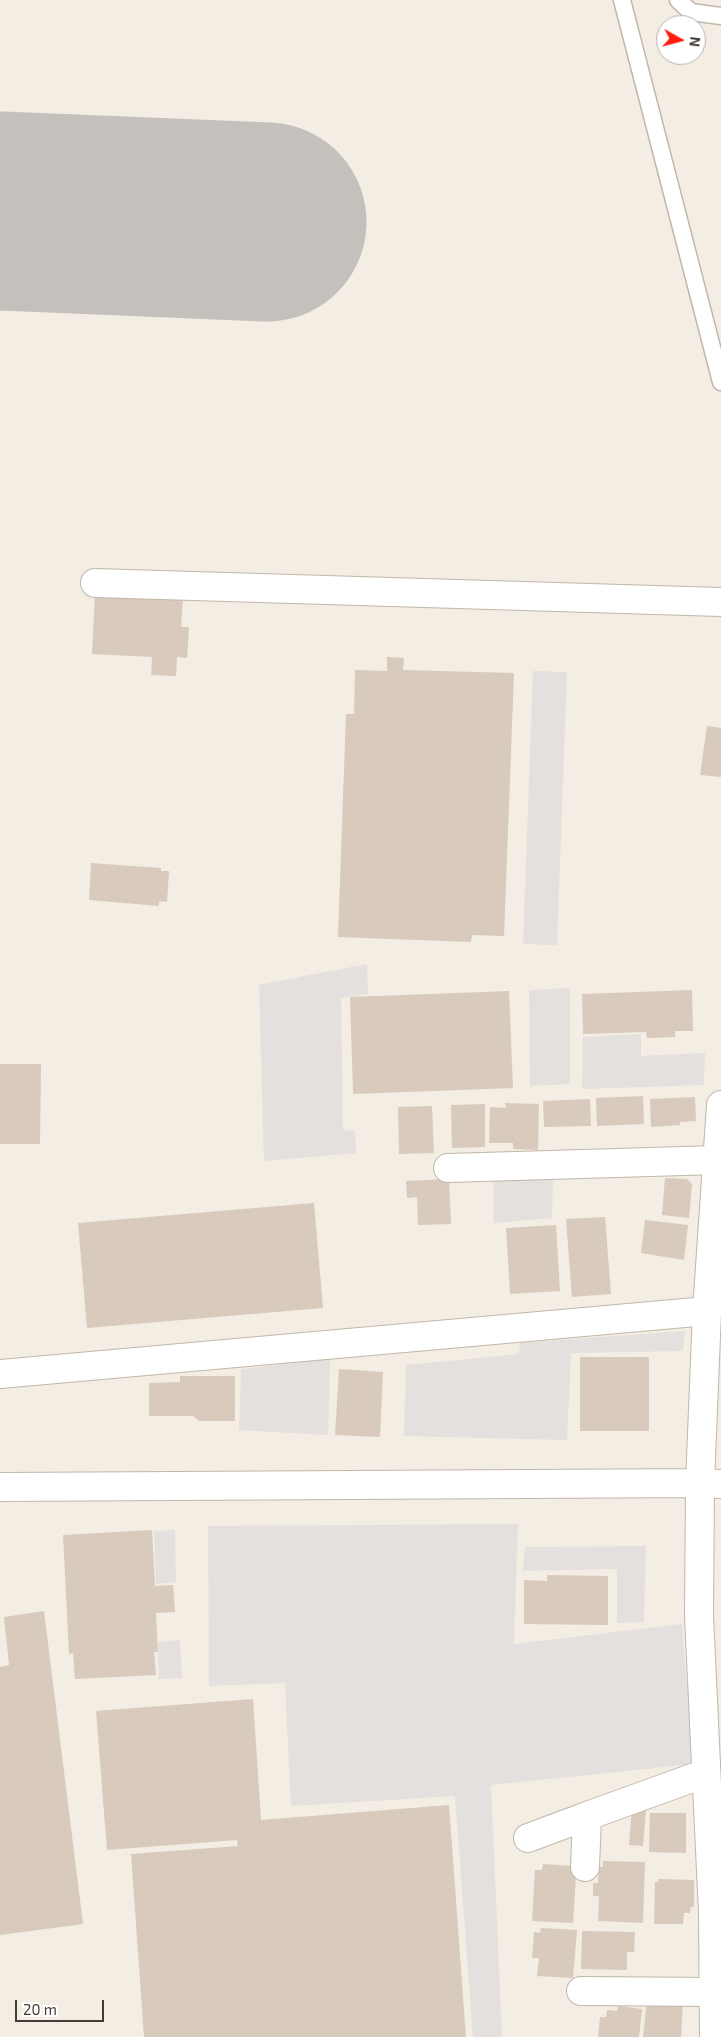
<!DOCTYPE html>
<style>
body{margin:0}
#map{position:relative;width:721px;height:2037px;overflow:hidden;background:#f3ede4;font-family:"Exo 2",sans-serif}
canvas{display:block}
.north{position:absolute;left:656px;top:15px;width:50px;height:50px;box-sizing:border-box;background:#fff;border:1px solid #b5b1ae;border-radius:50%;rotate:97deg;font-size:14px;font-weight:700;line-height:20px;text-align:center;color:#453d34}
.north::after{content:'';display:block;margin:auto;width:18px;height:22px;background:#ff1d0f;clip-path:polygon(50% 0,100% 100%,50% 72%,0 100%)}
.scale{position:absolute;left:15px;top:2000px;width:89px;height:22px;box-sizing:border-box;border:2px solid #453d34;border-top:0;padding-left:6px;font-size:15px;line-height:18px;white-space:nowrap;color:#453d34;-webkit-text-stroke:4px #fff;paint-order:stroke}
</style>
<div id="map">
<canvas width="721" height="2037"></canvas>
<div class="north">N</div>
<div class="scale">20 m</div>
</div>
<script>
const context = document.querySelector('canvas').getContext('2d');
context.lineJoin = 'round';
function fill(path, color) { context.fillStyle = color; context.fill(path, 'evenodd'); }
const poly = rows => new Path2D(rows.map(r => 'M' + r).join(''));
function stroke(path, color, width, dash) { context.strokeStyle = color; context.lineWidth = width; context.lineCap = dash ? 'butt' : 'round'; context.setLineDash(dash || []); context.stroke(path); }
const parking = poly([
 [533,671,567,672,557,945,523,944],
 [367,964,368,994,341,998,343,1130,355,1131,356,1153,264,1161,259,985],
 [570,988,570,1084,530,1086,529,990],
 [641,1034,641,1056,705,1053,704,1085,582,1089,583,1037],
 [553,1175,552,1218,494,1223,493,1177],
 [685,1331,683,1351,571,1353,567,1440,404,1436,406,1365,519,1354,520,1343],
 [330,1359,328,1435,239,1430,241,1369],
 [518,1524,514,1644,682,1624,693,1764,491,1785,502,2037,473,2037,455,1796,291,1806,285,1683,209,1686,208,1526],
 [175,1530,176,1582,156,1584,154,1531],
 [646,1546,644,1622,617,1623,617,1569,523,1571,525,1547],
 [180,1640,182,1678,159,1679,158,1642]
]);
const runway = poly([
 [0,211,267,222]
]);
const building = poly([
 [95,592,183,597,181,627,189,627,187,658,177,657,176,676,151,675,152,657,92,654],
 [387,657,404,658,403,670,514,673,504,936,472,935,471,942,338,937,346,714,354,714,355,670,387,671],
 [707,726,721,728,721,777,700,775],
 [91,863,161,868,161,871,169,871,167,902,159,901,159,906,89,900],
 [692,990,693,1031,675,1031,675,1037,647,1038,646,1032,583,1034,582,994],
 [509,991,513,1088,353,1094,350,997],
 [0,1064,41,1064,40,1144,0,1144],
 [643,1096,644,1124,597,1126,596,1098],
 [695,1097,696,1121,680,1122,680,1125,651,1127,650,1099],
 [590,1099,591,1126,544,1127,543,1101],
 [505,1103,539,1104,538,1150,513,1149,513,1143,489,1143,490,1107,506,1108],
 [485,1104,485,1147,452,1148,451,1105],
 [432,1106,434,1153,399,1154,398,1107],
 [665,1178,687,1179,692,1184,689,1218,662,1215],
 [449,1179,451,1224,418,1225,417,1197,407,1198,406,1181],
 [314,1203,323,1308,87,1328,78,1223],
 [605,1217,611,1294,572,1297,566,1219],
 [645,1220,688,1225,684,1260,641,1253],
 [556,1225,560,1291,510,1294,506,1228],
 [580,1357,649,1357,649,1431,580,1431],
 [339,1369,383,1372,380,1437,335,1435],
 [180,1376,235,1376,235,1421,199,1421,193,1416,149,1416,149,1383,180,1382],
 [152,1530,155,1586,173,1585,175,1612,156,1613,158,1652,154,1652,156,1675,75,1679,73,1653,69,1654,63,1535],
 [547,1575,608,1576,608,1625,524,1624,524,1580,547,1581],
 [44,1611,83,1924,0,1935,0,1667,9,1665,4,1617],
 [253,1699,261,1820,449,1805,466,2037,144,2037,131,1854,238,1846,237,1840,107,1850,96,1711],
 [632,1808,646,1810,643,1846,629,1845],
 [650,1813,686,1813,686,1853,649,1852],
 [603,1861,645,1862,643,1923,598,1921,599,1896,593,1896,593,1883,598,1883,599,1867,603,1867],
 [543,1864,574,1866,573,1875,576,1875,573,1923,532,1921,535,1870,542,1870],
 [658,1879,694,1880,694,1907,691,1907,690,1913,684,1913,683,1924,654,1924,655,1882,658,1882],
 [541,1928,577,1930,573,1978,537,1976,539,1958,532,1958,534,1932,540,1933],
 [582,1931,635,1932,634,1952,627,1952,627,1970,581,1969],
 [647,2000,683,2002,681,2037,643,2037],
 [618,2006,642,2009,639,2037,598,2037,600,2017,606,2017,607,2010,617,2011]
]);
const service = poly([
 [622,0,721,382],
 [678,0,691,12,721,16]
]);
const minor = poly([
 [95,583,721,602],
 [448,1168,717,1160],
 [0,1374,707,1311],
 [528,1838,587,1816],
 [585,1867,587,1816,706,1773],
 [581,1991,714,1992]
]);
const tertiary = poly([
 [0,1487,700,1483,721,1484],
 [714,2037,713,1913,699,1616,700,1483,707,1311,721,1105]
]);
fill(parking, '#e3e0dd');
stroke(runway, '#c4c0bc', 199);
fill(building, '#d8cabc');
stroke(service, '#c1b7a9', 19);
stroke(minor, '#c1b7a9', 30);
stroke(tertiary, '#c1b7a9', 30);
stroke(service, '#fff', 16);
stroke(minor, '#fff', 28);
stroke(tertiary, '#fff', 28);
</script>
